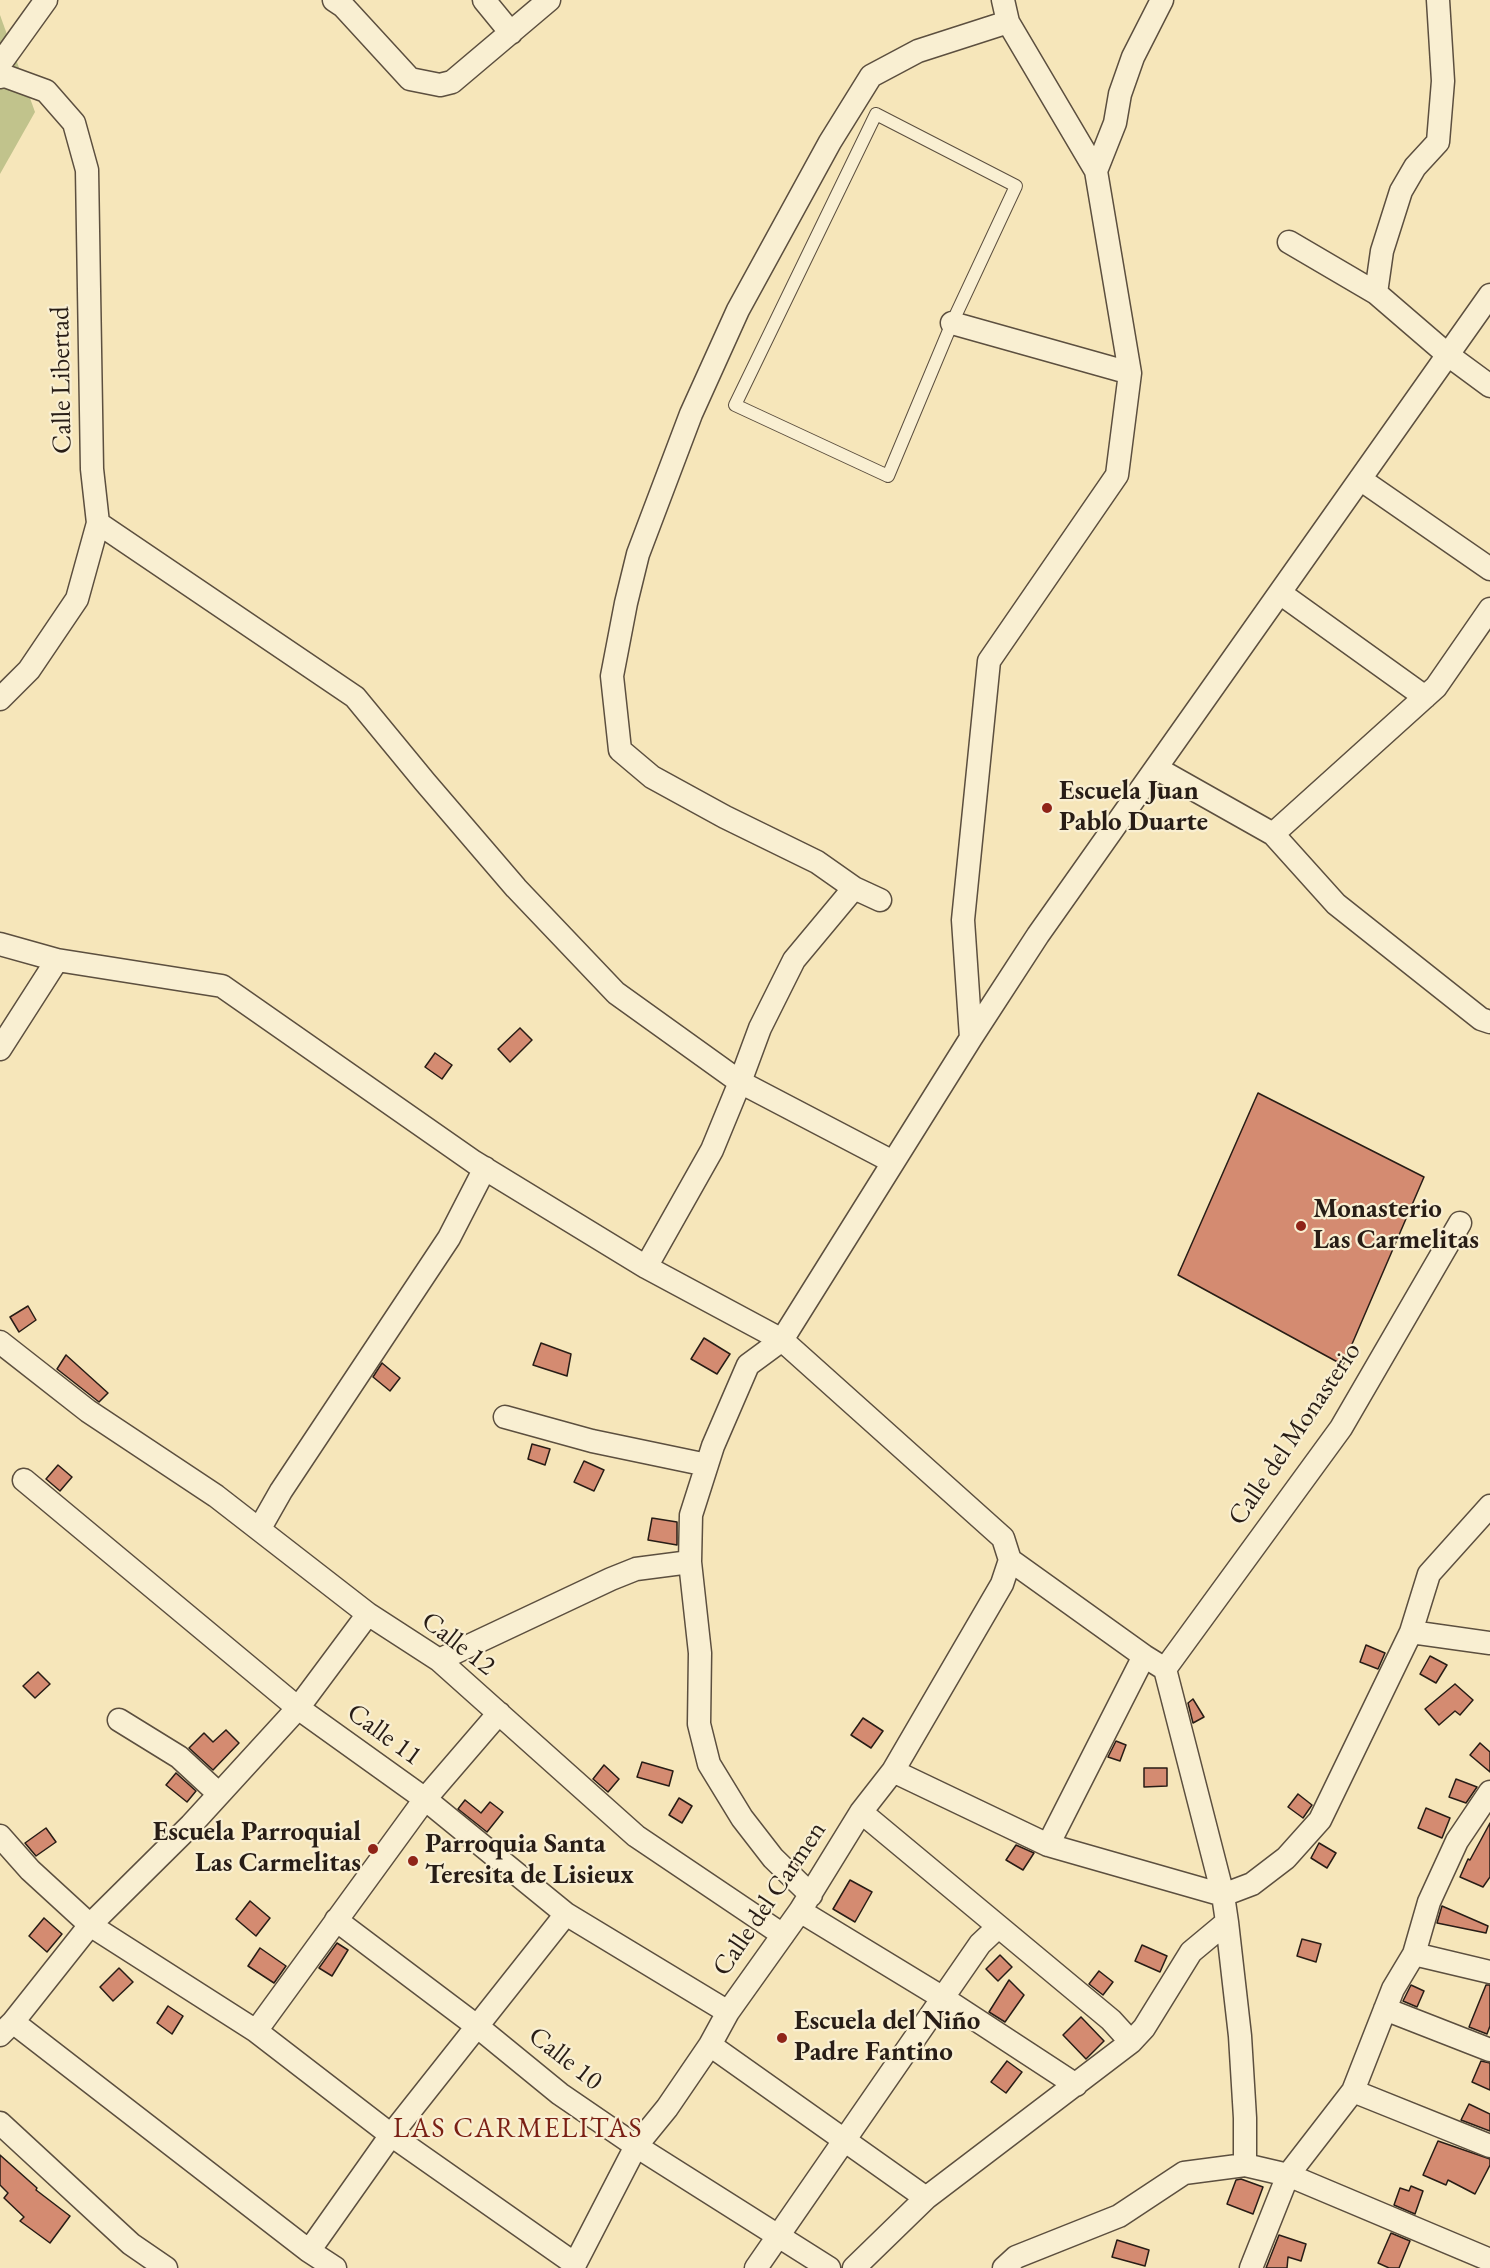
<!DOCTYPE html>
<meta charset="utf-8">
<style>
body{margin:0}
canvas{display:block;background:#f6e6ba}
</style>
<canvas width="1490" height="2268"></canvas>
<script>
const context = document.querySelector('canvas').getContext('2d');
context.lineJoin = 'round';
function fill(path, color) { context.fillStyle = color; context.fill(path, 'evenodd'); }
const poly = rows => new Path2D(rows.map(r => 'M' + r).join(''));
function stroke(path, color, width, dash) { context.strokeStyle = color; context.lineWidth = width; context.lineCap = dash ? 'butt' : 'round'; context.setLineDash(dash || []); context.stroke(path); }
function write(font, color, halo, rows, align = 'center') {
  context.font = font + ' "EB Garamond",serif'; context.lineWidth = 4.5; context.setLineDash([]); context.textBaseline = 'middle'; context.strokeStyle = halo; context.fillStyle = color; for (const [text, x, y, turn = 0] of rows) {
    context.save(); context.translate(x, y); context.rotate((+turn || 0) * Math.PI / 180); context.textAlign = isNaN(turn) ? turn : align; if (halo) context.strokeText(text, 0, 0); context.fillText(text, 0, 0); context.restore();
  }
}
const green = poly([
 [0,15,35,112,0,174]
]);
const building = poly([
 [520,1028,532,1040,510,1062,498,1049,520,1028],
 [435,1053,452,1065,442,1079,425,1067,435,1053],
 [1258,1093,1424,1177,1343,1365,1178,1275,1258,1093],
 [28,1306,36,1320,19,1332,10,1317,28,1306],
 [704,1338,730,1354,717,1374,691,1359,704,1338],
 [541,1343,571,1354,567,1376,533,1365,541,1343],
 [66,1355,108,1393,99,1402,57,1369,66,1355],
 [382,1363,400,1378,390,1391,373,1377,382,1363],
 [532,1444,550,1449,545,1465,528,1459,532,1444],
 [584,1461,604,1470,594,1491,574,1482,584,1461],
 [58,1465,72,1477,60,1491,46,1479,58,1465],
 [652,1518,677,1522,677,1545,648,1540,652,1518],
 [1366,1645,1385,1653,1378,1669,1360,1662,1366,1645],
 [1430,1656,1447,1665,1436,1683,1420,1674,1430,1656],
 [38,1672,50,1684,35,1698,23,1686,38,1672],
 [1455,1684,1473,1700,1460,1715,1455,1711,1439,1725,1425,1709,1455,1684],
 [1193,1699,1204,1717,1193,1723,1188,1703,1193,1699],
 [863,1718,883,1731,871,1748,851,1735,863,1718],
 [226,1730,239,1743,213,1770,189,1748,204,1733,213,1742,226,1730],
 [1116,1741,1126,1745,1120,1761,1108,1757,1116,1741],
 [1480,1743,1490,1752,1490,1772,1470,1755,1480,1743],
 [642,1762,673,1771,669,1786,637,1777,642,1762],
 [604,1765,619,1779,608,1792,593,1779,604,1765],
 [1144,1768,1167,1768,1167,1786,1144,1787,1144,1768],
 [176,1773,196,1791,187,1802,166,1785,176,1773],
 [1456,1779,1477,1787,1466,1803,1449,1797,1456,1779],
 [1298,1794,1312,1805,1303,1818,1288,1807,1298,1794],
 [679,1798,692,1806,682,1823,669,1815,679,1798],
 [465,1800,481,1813,490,1802,503,1812,487,1832,458,1809,465,1800],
 [1426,1808,1450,1818,1442,1838,1418,1828,1426,1808],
 [1490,1823,1490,1877,1483,1887,1460,1877,1468,1859,1470,1860,1490,1823],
 [46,1828,56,1842,36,1856,25,1843,46,1828],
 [1319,1843,1336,1853,1327,1868,1311,1858,1319,1843],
 [1016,1845,1034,1853,1023,1870,1006,1860,1016,1845],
 [850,1880,872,1892,855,1922,833,1909,850,1880],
 [250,1901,270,1918,256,1936,236,1919,250,1901],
 [1442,1906,1488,1926,1486,1933,1437,1923,1442,1906],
 [44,1918,62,1934,47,1952,29,1936,44,1918],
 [1302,1939,1321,1944,1316,1962,1297,1956,1302,1939],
 [337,1943,348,1950,332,1976,319,1968,337,1943],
 [1142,1945,1167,1956,1160,1972,1135,1961,1142,1945],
 [260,1948,286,1966,274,1983,248,1966,260,1948],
 [1000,1955,1012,1967,998,1981,986,1969,1000,1955],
 [119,1968,133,1982,113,2001,100,1987,119,1968],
 [1099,1971,1113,1982,1103,1995,1089,1984,1099,1971],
 [1009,1980,1024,1995,1005,2022,989,2012,1009,1980],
 [1411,1985,1424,1991,1417,2007,1403,2001,1411,1985],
 [1486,1985,1490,1985,1490,2026,1487,2034,1469,2027,1486,1985],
 [168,2006,183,2016,172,2034,157,2023,168,2006],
 [1081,2017,1104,2041,1086,2059,1063,2035,1081,2017],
 [1007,2061,1022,2072,1006,2093,991,2082,1007,2061],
 [1481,2061,1490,2063,1490,2090,1472,2082,1481,2061],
 [1469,2104,1490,2114,1490,2131,1461,2120,1469,2104],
 [1438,2141,1490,2159,1490,2165,1475,2194,1448,2180,1446,2185,1423,2175,1438,2141],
 [0,2155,37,2188,36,2190,70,2216,50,2243,20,2221,24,2217,4,2198,8,2193,0,2185,0,2155],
 [1241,2179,1263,2187,1253,2214,1227,2204,1236,2180,1241,2179],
 [1411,2186,1423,2191,1415,2214,1394,2205,1400,2188,1409,2191,1411,2186],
 [1391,2233,1410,2241,1399,2268,1389,2268,1378,2263,1391,2233],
 [1279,2235,1306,2244,1301,2261,1288,2257,1287,2268,1266,2268,1279,2235],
 [1117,2240,1149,2250,1145,2266,1112,2257,1117,2240]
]);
const service = poly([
 [876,114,1016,186,952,323,888,476,735,405,876,114]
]);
const minor = poly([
 [334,0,343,6,410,79,440,85,452,82,549,0],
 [484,0,511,33],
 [0,64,46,0],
 [0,77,5,76,46,91,74,123,87,170,92,469,98,523,77,599,29,670,0,699],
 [1096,171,1115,123,1120,94,1133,57,1162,0],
 [1289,242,1376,293,1448,355,1490,386],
 [1376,293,1382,251,1401,191,1415,167,1438,142,1443,81,1438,0],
 [952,323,1130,373],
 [1360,479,1490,569],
 [98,523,355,697,425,782,516,888,616,993,740,1082,893,1162],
 [1280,593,1425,697],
 [1156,768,1273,834,1336,904,1481,1019,1490,1022],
 [1273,834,1436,687,1490,609],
 [854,888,880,900],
 [0,944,57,960,222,986,474,1162,646,1267,782,1340,748,1365,713,1446,691,1515,690,1562,700,1653,699,1724,709,1764,742,1818,773,1858,811,1895],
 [971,1038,963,920,989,661,1117,475,1130,373,1096,171,1008,22,1003,0],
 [0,1049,57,960],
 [646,1267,712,1150,740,1082,760,1028,794,960,854,888,817,862,725,817,652,777,620,750,612,676,626,603,638,554,691,414,738,310,830,142,871,76,918,51,1008,22],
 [0,1342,88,1411,216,1496,368,1614,439,1660,636,1836,783,1935],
 [505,1417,592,1441,707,1465],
 [24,1480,298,1708,425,1799,566,1914,728,2012],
 [260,1528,281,1491,449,1238,485,1168],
 [1411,1632,1490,1643],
 [439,1660,611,1579,636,1569,690,1562],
 [1165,1669,1341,1428,1460,1223],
 [119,1720,179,1757,219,1794],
 [893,1771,1048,1845,1223,1895,1252,1884,1286,1858,1320,1820,1411,1632,1429,1574,1490,1506],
 [1490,1792,1457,1841,1429,1902,1414,1954,1393,1989,1353,2091,1490,2146],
 [861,1812,1111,2020,1131,2042],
 [0,1836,30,1870,90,1925,256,2031,391,2135,575,2264],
 [1048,1845,1144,1656],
 [800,1911,943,1998,1076,2085],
 [336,1920,478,2027,560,2094,636,2146,829,2268],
 [1414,1954,1490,1972],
 [1385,2009,1490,2050],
 [13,2022,309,2251,335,2268],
 [256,2031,425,1799,499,1713],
 [0,2035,13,2022,90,1925,191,1825,298,1708,368,1614],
 [710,2045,926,2198],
 [0,2123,131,2244,166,2268],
 [1245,2165,1245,2118,1240,2036,1227,1922,1223,1895,1165,1669,1144,1656,1010,1560,1003,1538,782,1340,971,1038,1038,935,1490,295],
 [309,2251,391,2135,566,1914],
 [573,2268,636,2146,667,2108,710,2045,728,2012,800,1911,861,1812,893,1771,1002,1584,1010,1560],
 [756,2268,980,1944,998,1927],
 [854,2268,926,2198,1131,2042,1144,2028,1191,1952,1227,1922],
 [1004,2268,1016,2257,1119,2216,1184,2173,1245,2165,1288,2175,1490,2260],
 [1251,2268,1288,2175,1353,2091]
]);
const markers = [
 [1047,808,6,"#8f2418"],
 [1301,1226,6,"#8f2418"],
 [373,1849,6,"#8f2418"],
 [413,1861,6,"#8f2418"],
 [782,2038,6,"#8f2418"]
];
const streetNames = [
 ["Calle Libertad",62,380,-91],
 ["Calle del Monasterio",1295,1434,-56],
 ["Calle 12",458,1644,38],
 ["Calle 11",384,1735,36],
 ["Calle del Carmen",770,1899,-56],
 ["Calle 10",565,2059,38]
];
const poiNames = [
 ["Escuela Juan",1059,792],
 ["Pablo Duarte",1059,823],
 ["Monasterio",1313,1210],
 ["Las Carmelitas",1313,1241],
 ["Escuela Parroquial",361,1833,"right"],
 ["Las Carmelitas",361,1864,"right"],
 ["Parroquia Santa",425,1845],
 ["Teresita de Lisieux",425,1876],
 ["Escuela del Niño",794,2022],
 ["Padre Fantino",794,2053]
];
const neighbourhoodNames = [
 ["LAS CARMELITAS",518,2129]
];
fill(green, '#c1c38c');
fill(building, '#d48b71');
stroke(building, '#281d16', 1.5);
stroke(service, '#5c4f3f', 14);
stroke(minor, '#5c4f3f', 25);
stroke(service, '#f9efd2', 12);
stroke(minor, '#f9efd2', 22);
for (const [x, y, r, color] of markers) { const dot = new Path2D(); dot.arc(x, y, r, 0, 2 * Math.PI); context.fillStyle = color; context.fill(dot); stroke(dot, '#f9efd2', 2); }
write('27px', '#281d16', '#f9efd2', streetNames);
write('bold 27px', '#281d16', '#f9efd2', poiNames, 'left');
context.letterSpacing = '1.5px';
write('28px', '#7a1f14', '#f9efd2', neighbourhoodNames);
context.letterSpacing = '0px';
</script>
